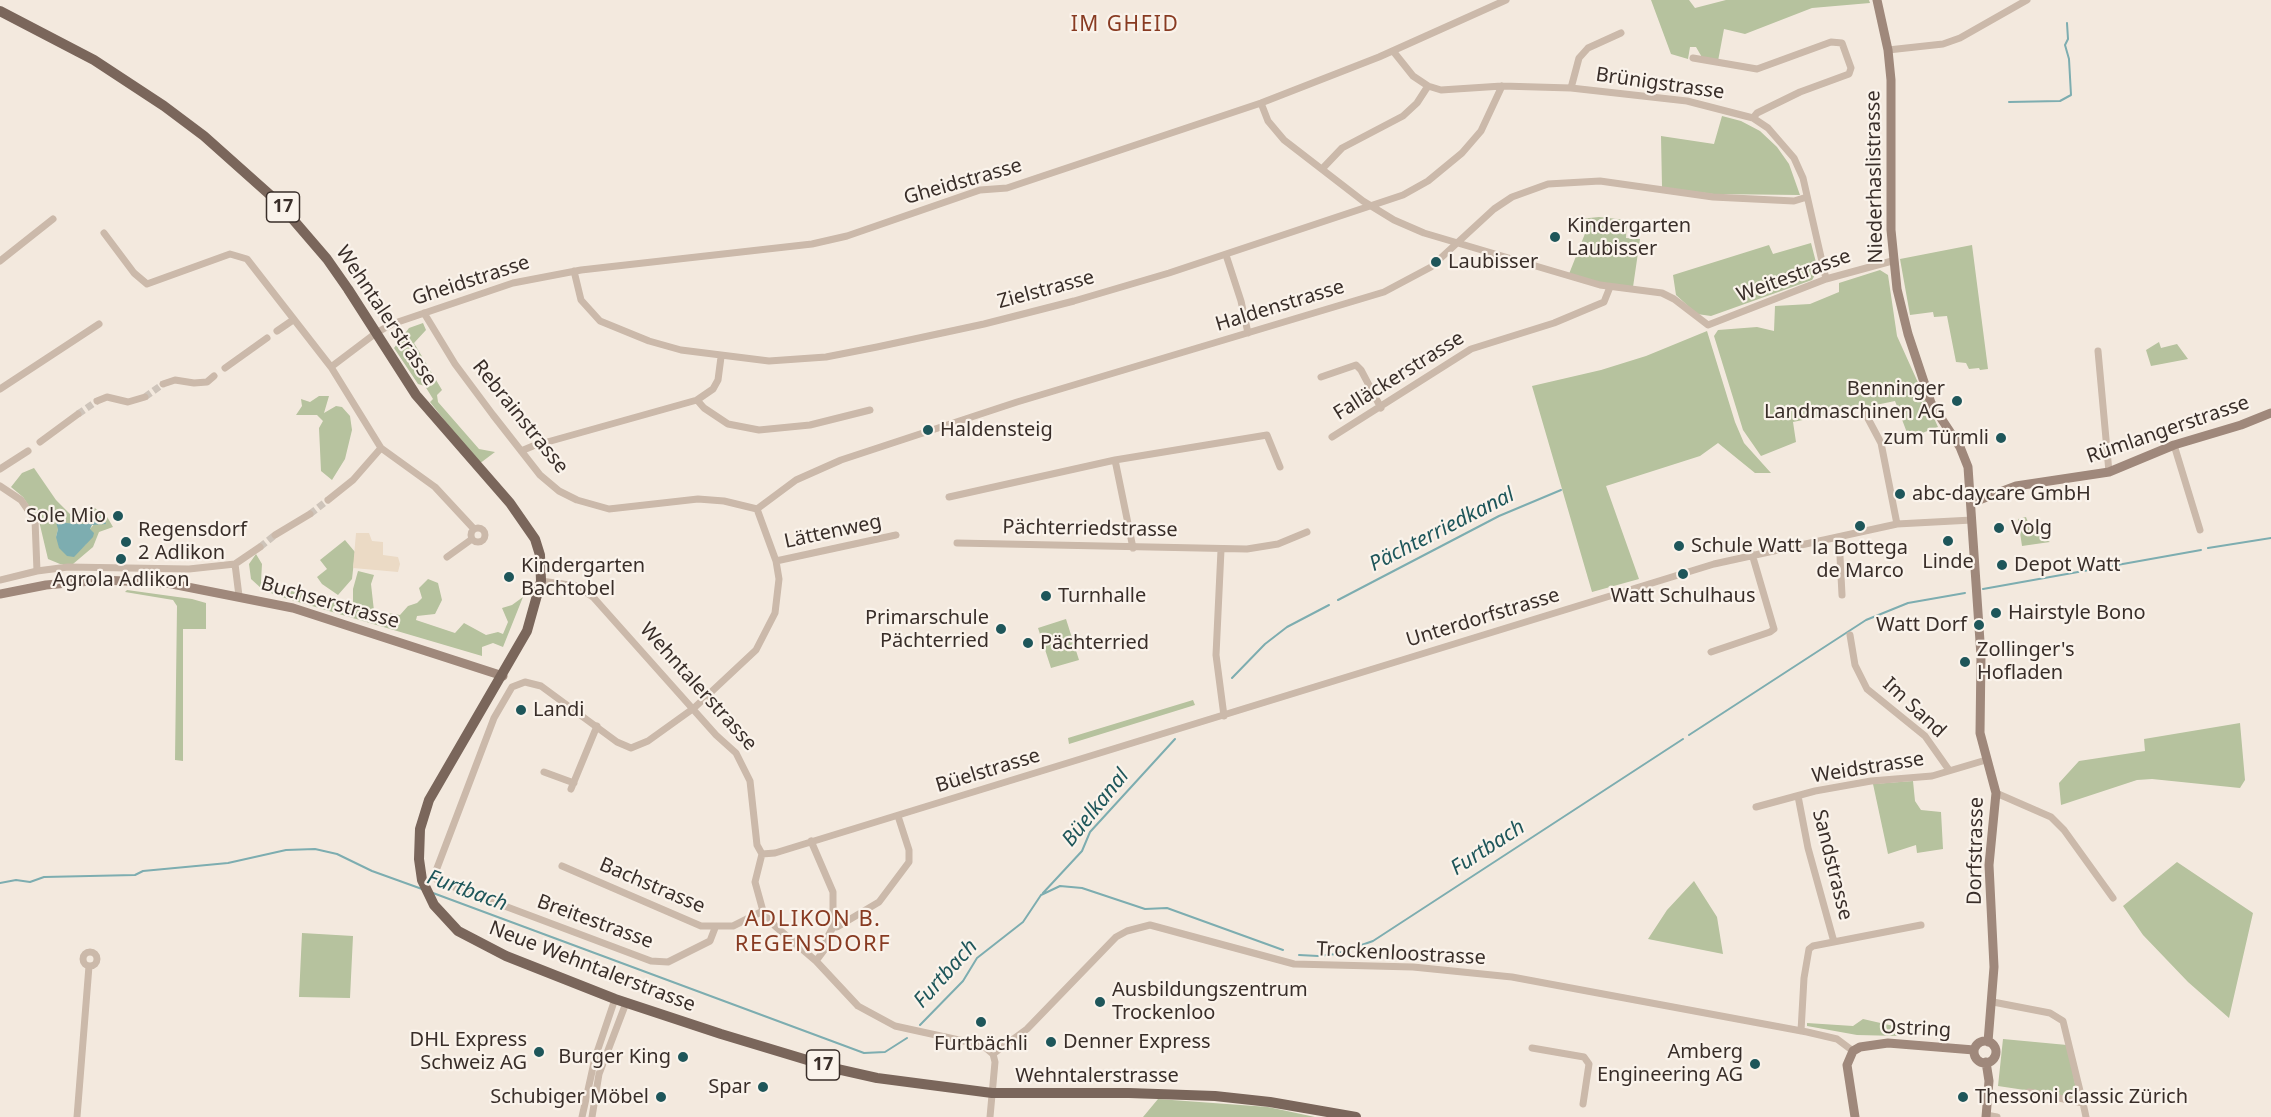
<!DOCTYPE html>
<meta charset="utf-8">
<style>
body{margin:0}
canvas{display:block;background:#f3e9de}
</style>
<canvas width="2271" height="1117"></canvas>
<script>
const context = document.querySelector('canvas').getContext('2d');
context.lineJoin = 'round';
function fill(path, color) { context.fillStyle = color; context.fill(path, 'evenodd'); }
const poly = rows => new Path2D(rows.map(r => 'M' + r).join(''));
function stroke(path, color, width, dash) { context.strokeStyle = color; context.lineWidth = width; context.lineCap = dash ? 'butt' : 'round'; context.setLineDash(dash || []); context.stroke(path); }
function write(font, color, halo, rows, align = 'center') {
  context.font = font + ' "Noto Sans",sans-serif'; context.lineWidth = 4.5; context.setLineDash([]); context.textBaseline = 'middle'; context.strokeStyle = halo; context.fillStyle = color; for (const [text, x, y, turn = 0] of rows) {
    context.save(); context.translate(x, y); context.rotate((+turn || 0) * Math.PI / 180); context.textAlign = isNaN(turn) ? turn : align; if (halo) context.strokeText(text, 0, 0); context.fillText(text, 0, 0); context.restore();
  }
}
const green = poly([
 [1651,0,1689,0,1695,8,1726,0,1869,0,1870,3,1812,8,1745,34,1724,29,1718,61,1703,59,1696,47,1690,47,1688,59,1671,54],
 [1722,116,1741,121,1760,131,1777,147,1789,164,1800,195,1713,194,1662,187,1661,136,1714,144],
 [1599,217,1627,220,1626,238,1640,239,1633,287,1596,282,1569,274,1586,231,1579,219],
 [1811,243,1818,270,1812,280,1711,316,1697,314,1676,295,1673,275,1769,245,1773,254],
 [1972,245,1988,369,1980,370,1979,368,1969,369,1966,363,1956,362,1947,316,1934,317,1933,312,1910,315,1900,259],
 [1880,270,1888,275,1897,336,1938,427,1909,438,1895,401,1793,422,1796,442,1761,456,1743,430,1714,336,1718,330,1757,327,1774,331,1775,306,1810,304,1839,292,1839,283],
 [423,323,426,330,414,343,442,390,437,395,438,402,479,449,495,452,479,464,430,402,433,399,425,386,418,384,394,348,409,328],
 [1707,331,1735,422,1744,443,1771,473,1755,473,1718,443,1700,456,1606,486,1639,579,1592,592,1532,386,1601,370,1646,356],
 [2159,342,2161,348,2177,344,2188,359,2151,366,2146,350],
 [319,396,329,396,324,413,336,406,342,407,350,416,352,430,345,459,332,480,321,471,319,428,323,421,317,415,296,415,302,406,301,399,310,402],
 [34,468,56,500,71,515,93,507,106,515,113,527,99,532,93,547,73,564,60,564,48,559,39,521,23,497,11,487,22,473],
 [94,516,100,517,90,529,86,544,79,550,56,537,58,529,66,523,84,524],
 [2026,517,2029,525,2037,527,2042,537,2050,542,2022,546,2018,519],
 [345,540,355,552,352,579,338,595,322,584,317,577,327,569,320,560],
 [256,554,262,564,261,582,283,593,289,591,315,593,353,606,353,589,358,571,374,575,371,584,374,611,400,615,408,606,417,603,422,598,419,588,428,579,438,583,442,600,435,614,417,616,416,620,455,633,464,623,486,635,498,632,503,634,508,622,502,608,512,605,523,597,503,647,493,643,482,647,482,656,278,596,262,589,251,579,249,564],
 [127,590,192,599,206,603,206,629,183,629,183,761,175,760,177,606,173,600,125,592],
 [1066,619,1079,660,1051,668,1038,628],
 [1193,700,1195,705,1069,744,1068,738],
 [2240,723,2245,780,2240,788,2152,779,2137,780,2061,805,2059,783,2079,761,2145,751,2144,739],
 [1913,781,1915,801,1921,810,1941,812,1943,849,1917,853,1916,845,1888,854,1873,784],
 [2177,862,2253,913,2229,1018,2188,982,2143,935,2123,906],
 [1694,881,1717,917,1723,954,1648,939,1667,910],
 [302,933,353,936,350,998,299,997],
 [1863,1019,1898,1027,1899,1036,1857,1035,1807,1026,1807,1023,1853,1026],
 [2003,1039,2067,1045,2078,1098,1998,1086],
 [1158,1099,1268,1107,1315,1117,1143,1117]
]);
const plaza = poly([
 [356,533,369,533,372,541,383,542,383,555,398,557,400,564,398,572,353,568]
]);
const water = poly([
 [60,515,66,523,84,524,94,516,103,517,106,524,92,525,90,529,94,533,93,537,74,557,67,556,59,548,56,537,58,529,55,519]
]);
const stream = poly([
 [2009,102,2060,101,2071,95,2069,59,2065,45,2068,39,2067,23],
 [2208,548,2271,538],
 [1983,589,2201,550],
 [1338,600,1499,516,1561,490],
 [1232,678,1265,644,1287,627,1329,605],
 [1689,735,1866,620,1908,603,1965,593],
 [0,883,16,880,30,882,44,877,135,875,143,871,228,863,286,850,315,849,337,854,372,871,422,889],
 [433,893,864,1053,885,1052,907,1038],
 [1043,893,1082,851,1090,832,1175,739],
 [1299,955,1318,956,1336,954,1373,941,1683,739],
 [920,1025,963,981,977,958,1023,922,1041,895,1060,886,1082,888,1145,909,1167,908,1283,950]
]);
const streetTunnel = poly([
 [145,397,163,384],
 [78,414,97,401],
 [310,514,328,500],
 [260,547,275,535]
]);
const street = poly([
 [1888,50,1943,44,1960,38,2027,0],
 [1393,51,1413,76,1428,86,1441,90,1502,86,1571,88,1687,101,1753,118,1768,128,1794,158,1803,178,1826,279],
 [1693,58,1757,69,1831,42,1842,43,1851,68,1849,74,1800,92,1757,113,1753,118],
 [1571,88,1579,58,1588,48,1621,33],
 [1261,103,1268,121,1284,140,1363,201,1394,220,1424,233,1600,285,1662,293,1674,299,1708,325,1826,279,1892,261],
 [1322,169,1342,148,1403,116,1417,103,1428,86],
 [104,233,134,273,147,284,230,254,247,259,331,367,381,448,435,487,474,529],
 [1226,255,1241,301,1248,333],
 [0,261,53,219],
 [574,271,581,300,600,321,649,341,681,350,769,361,826,357,877,347,984,324,1074,301,1169,273,1403,195,1428,181,1462,153,1481,131,1502,86],
 [424,313,455,364,493,415,540,475,559,491,577,500,609,509,698,499,724,501,757,509],
 [277,331,293,320],
 [2098,351,2109,472],
 [331,367,376,333,392,324,513,283,581,270,812,244,847,236,980,190,1007,188,1261,103,1379,57,1506,0],
 [225,368,267,338],
 [1321,377,1356,365,1361,370,1381,408],
 [163,384,175,380,194,383,207,382,214,376],
 [0,389,99,324],
 [697,400,704,408,728,424,759,430,810,425,870,410],
 [97,401,107,397,128,402,145,397],
 [1864,411,1881,443,1897,524],
 [1332,437,1471,349,1554,323,1604,302,1610,287],
 [40,442,78,414],
 [2174,445,2200,530],
 [521,451,533,446,697,400,713,389,718,380,721,357],
 [1115,460,1133,548],
 [0,469,28,451],
 [0,486,21,500,35,520,37,571],
 [949,497,1115,460,1267,435,1280,467],
 [328,500,353,480,381,448],
 [757,509,796,480,841,460,1017,402,1384,292,1431,267,1494,209,1512,197,1548,184,1600,181,1713,197,1794,201,1807,197],
 '471 535a7 7 0 1 1 14 0a7 7 0 1 1-14 0Z',
 [275,535,310,514],
 [1839,537,1842,595],
 [957,543,1247,549,1278,544,1307,532],
 [1221,550,1216,655,1224,716],
 [447,557,472,539],
 [776,561,896,535],
 [235,564,239,596],
 [235,564,260,547],
 [0,580,37,571,68,567,189,569,235,564],
 [541,581,577,586,593,597,716,735,736,753,750,781,757,845,762,854],
 [1850,635,1855,665,1867,689,1925,736,1949,770],
 [1711,652,1770,632,1774,629,1752,554],
 [544,772,574,783],
 [571,789,597,726],
 [1996,793,2051,817,2064,830,2113,898],
 [1798,796,1808,848,1834,942],
 [1756,807,1815,791,1871,781,1932,776,1986,760],
 [811,841,833,892,833,927,826,940,825,949,816,961],
 [762,854,775,853,1714,564,1897,524,1972,520],
 [762,854,755,882,763,911,775,926,816,961,858,1006,895,1026,968,1042,986,1048,993,1054,995,1062,990,1117],
 [562,866,701,926,733,926,763,911],
 [833,927,837,927,879,902,909,862,909,850,898,816],
 [715,928,710,941,668,962,651,961,438,881,434,876,494,718,512,687,525,682,541,686,617,742,631,748,648,741,694,708,756,650,775,613,779,579,776,561,757,509],
 '83 959a7 7 0 1 1 14 0a7 7 0 1 1-14 0Z',
 [1993,1002,2050,1013,2063,1021,2083,1103,2029,1092],
 [1801,1031,1804,978,1809,949,1813,946,1921,925],
 [1532,1048,1584,1057,1589,1064,1583,1104],
 [993,1054,1027,1029,1116,937,1127,931,1150,925,1294,964,1413,967,1512,977,1807,1032,1837,1039,1853,1051],
 [2083,1103,2086,1117],
 [1986,1115,1997,1117],
 [77,1117,89,966],
 [582,1117,595,1058,615,999],
 [592,1117,599,1074,626,1003]
]);
const secondary = poly([
 [1877,0,1888,50,1891,80,1891,230,1897,289,1908,334,1931,403,1960,447,1968,467,1981,656,1980,733,1996,793,1989,865,1994,967,1988,1042],
 [1971,503,2016,486,2109,472,2174,445,2241,425,2271,413],
 [0,594,46,585,102,580,167,583,293,608,503,676],
 '1974 1052a11 11 0 1 1 22 0a11 11 0 1 1-22 0Z',
 [1855,1117,1847,1065,1853,1051,1860,1047,1888,1043,1974,1050],
 [1986,1117,1989,1081,1986,1062]
]);
const primary = poly([
 [0,11,94,60,164,106,204,136,278,202,327,259,348,289,416,395,510,503,535,539,540,555,541,581,527,631,429,800,420,829,419,859,422,880,434,905,458,931,506,956,615,999,721,1034,837,1069,877,1078,992,1093,1129,1093,1215,1096,1270,1102,1356,1117]
]);
const markers = [
 [1555,237,6,"#1e565a"],
 [1436,262,6,"#1e565a"],
 [1957,401,6,"#1e565a"],
 [928,430,6,"#1e565a"],
 [2001,438,6,"#1e565a"],
 [1900,494,6,"#1e565a"],
 [118,516,6,"#1e565a"],
 [1860,526,6,"#1e565a"],
 [1999,528,6,"#1e565a"],
 [1948,541,6,"#1e565a"],
 [126,542,6,"#1e565a"],
 [1679,546,6,"#1e565a"],
 [121,559,6,"#1e565a"],
 [2002,565,6,"#1e565a"],
 [1683,574,6,"#1e565a"],
 [509,577,6,"#1e565a"],
 [1046,596,6,"#1e565a"],
 [1996,613,6,"#1e565a"],
 [1979,625,6,"#1e565a"],
 [1001,629,6,"#1e565a"],
 [1028,643,6,"#1e565a"],
 [1965,662,6,"#1e565a"],
 [521,710,6,"#1e565a"],
 [1100,1002,6,"#1e565a"],
 [981,1022,6,"#1e565a"],
 [1051,1042,6,"#1e565a"],
 [539,1052,6,"#1e565a"],
 [683,1057,6,"#1e565a"],
 [1755,1064,6,"#1e565a"],
 [763,1087,6,"#1e565a"],
 [661,1097,6,"#1e565a"],
 [1963,1097,6,"#1e565a"]
];
const shields = [
 [283,207,33],
 [823,1065,33]
];
const shieldNames = [
 ["17",283,207],
 ["17",823,1065]
];
const streetNames = [
 ["Brünigstrasse",1660,84,8],
 ["Niederhaslistrasse",1875,177,-91],
 ["Gheidstrasse",963,182,-16],
 ["Weitestrasse",1794,276,-20],
 ["Gheidstrasse",471,281,-18],
 ["Zielstrasse",1046,290,-15],
 ["Haldenstrasse",1280,306,-17],
 ["Wehntalerstrasse",386,316,56],
 ["Falläckerstrasse",1399,376,-32],
 ["Rebrainstrasse",520,417,51],
 ["Rümlangerstrasse",2168,430,-19],
 ["Pächterriedstrasse",1090,529,1],
 ["Lättenweg",833,532,-12],
 ["Buchserstrasse",330,603,16],
 ["Unterdorfstrasse",1483,618,-17],
 ["Wehntalerstrasse",698,687,48],
 ["Im Sand",1914,708,43],
 ["Weidstrasse",1868,768,-9],
 ["Büelstrasse",988,771,-17],
 ["Dorfstrasse",1976,851,-89],
 ["Sandstrasse",1832,865,76],
 ["Bachstrasse",652,886,23],
 ["Breitestrasse",595,922,20],
 ["Trockenloostrasse",1401,954,3],
 ["Neue Wehntalerstrasse",592,967,21],
 ["Ostring",1916,1029,3],
 ["Wehntalerstrasse",1097,1076]
];
const poiNames = [
 ["Kindergarten",1567,226],
 ["Laubisser",1567,249],
 ["Laubisser",1448,262],
 ["Benninger",1945,389,"right"],
 ["Landmaschinen AG",1945,412,"right"],
 ["Haldensteig",940,430],
 ["zum Türmli",1989,438,"right"],
 ["abc-daycare GmbH",1912,494],
 ["Sole Mio",106,516,"right"],
 ["Volg",2011,528],
 ["Regensdorf",138,530],
 ["2 Adlikon",138,553],
 ["Schule Watt",1691,546],
 ["la Bottega",1860,548,"center"],
 ["de Marco",1860,571,"center"],
 ["Linde",1948,562,"center"],
 ["Depot Watt",2014,565],
 ["Kindergarten",521,566],
 ["Bachtobel",521,589],
 ["Agrola Adlikon",121,580,"center"],
 ["Turnhalle",1058,596],
 ["Watt Schulhaus",1683,596,"center"],
 ["Hairstyle Bono",2008,613],
 ["Primarschule",989,618,"right"],
 ["Pächterried",989,641,"right"],
 ["Watt Dorf",1967,625,"right"],
 ["Pächterried",1040,643],
 ["Zollinger's",1977,650],
 ["Hofladen",1977,673],
 ["Landi",533,710],
 ["Ausbildungszentrum",1112,990],
 ["Trockenloo",1112,1013],
 ["DHL Express",527,1040,"right"],
 ["Schweiz AG",527,1063,"right"],
 ["Denner Express",1063,1042],
 ["Furtbächli",981,1044,"center"],
 ["Amberg",1743,1052,"right"],
 ["Engineering AG",1743,1075,"right"],
 ["Burger King",671,1057,"right"],
 ["Spar",751,1087,"right"],
 ["Schubiger Möbel",649,1097,"right"],
 ["Thessoni classic Zürich",1975,1097]
];
const neighbourhoodNames = [
 ["IM GHEID",1125,25]
];
const waterNames = [
 ["Pächterriedkanal",1442,530,-27],
 ["Büelkanal",1096,808,-51],
 ["Furtbach",1488,848,-33],
 ["Furtbach",467,891,20],
 ["Furtbach",946,974,-48]
];
const quarterNames = [
 ["ADLIKON B.",813,920],
 ["REGENSDORF",813,945]
];
fill(green, '#b6c29e');
fill(plaza, '#ebdac5');
fill(water, '#7dadb0');
stroke(stream, '#7dadb0', 2);
stroke(streetTunnel, '#cec4ba', 7, [7, 3.5]);
stroke(street, '#cbb9aa', 7);
stroke(secondary, '#9f887b', 9);
stroke(primary, '#7a665b', 10);
for (const [x, y, r, color] of markers) { const dot = new Path2D(); dot.arc(x, y, r, 0, 2 * Math.PI); context.fillStyle = color; context.fill(dot); stroke(dot, '#faf3eb', 2); }
for (const [x, y, w] of shields) { const box = new Path2D(); box.roundRect(x - w / 2, y - 15, w, 30, 4.5); context.fillStyle = '#faf3eb'; context.fill(box); stroke(box, '#392e29', 1.5); }
write('bold 18px', '#392e29', null, shieldNames);
write('20px', '#392e29', '#faf3eb', streetNames);
write('20px', '#392e29', '#faf3eb', poiNames, 'left');
context.letterSpacing = '1.5px';
write('21px', '#883b22', '#faf3eb', neighbourhoodNames);
context.letterSpacing = '0px';
write('italic 21px', '#1e565a', '#faf3eb', waterNames);
context.letterSpacing = '1.5px';
write('22px', '#883b22', '#faf3eb', quarterNames);
context.letterSpacing = '0px';
</script>
